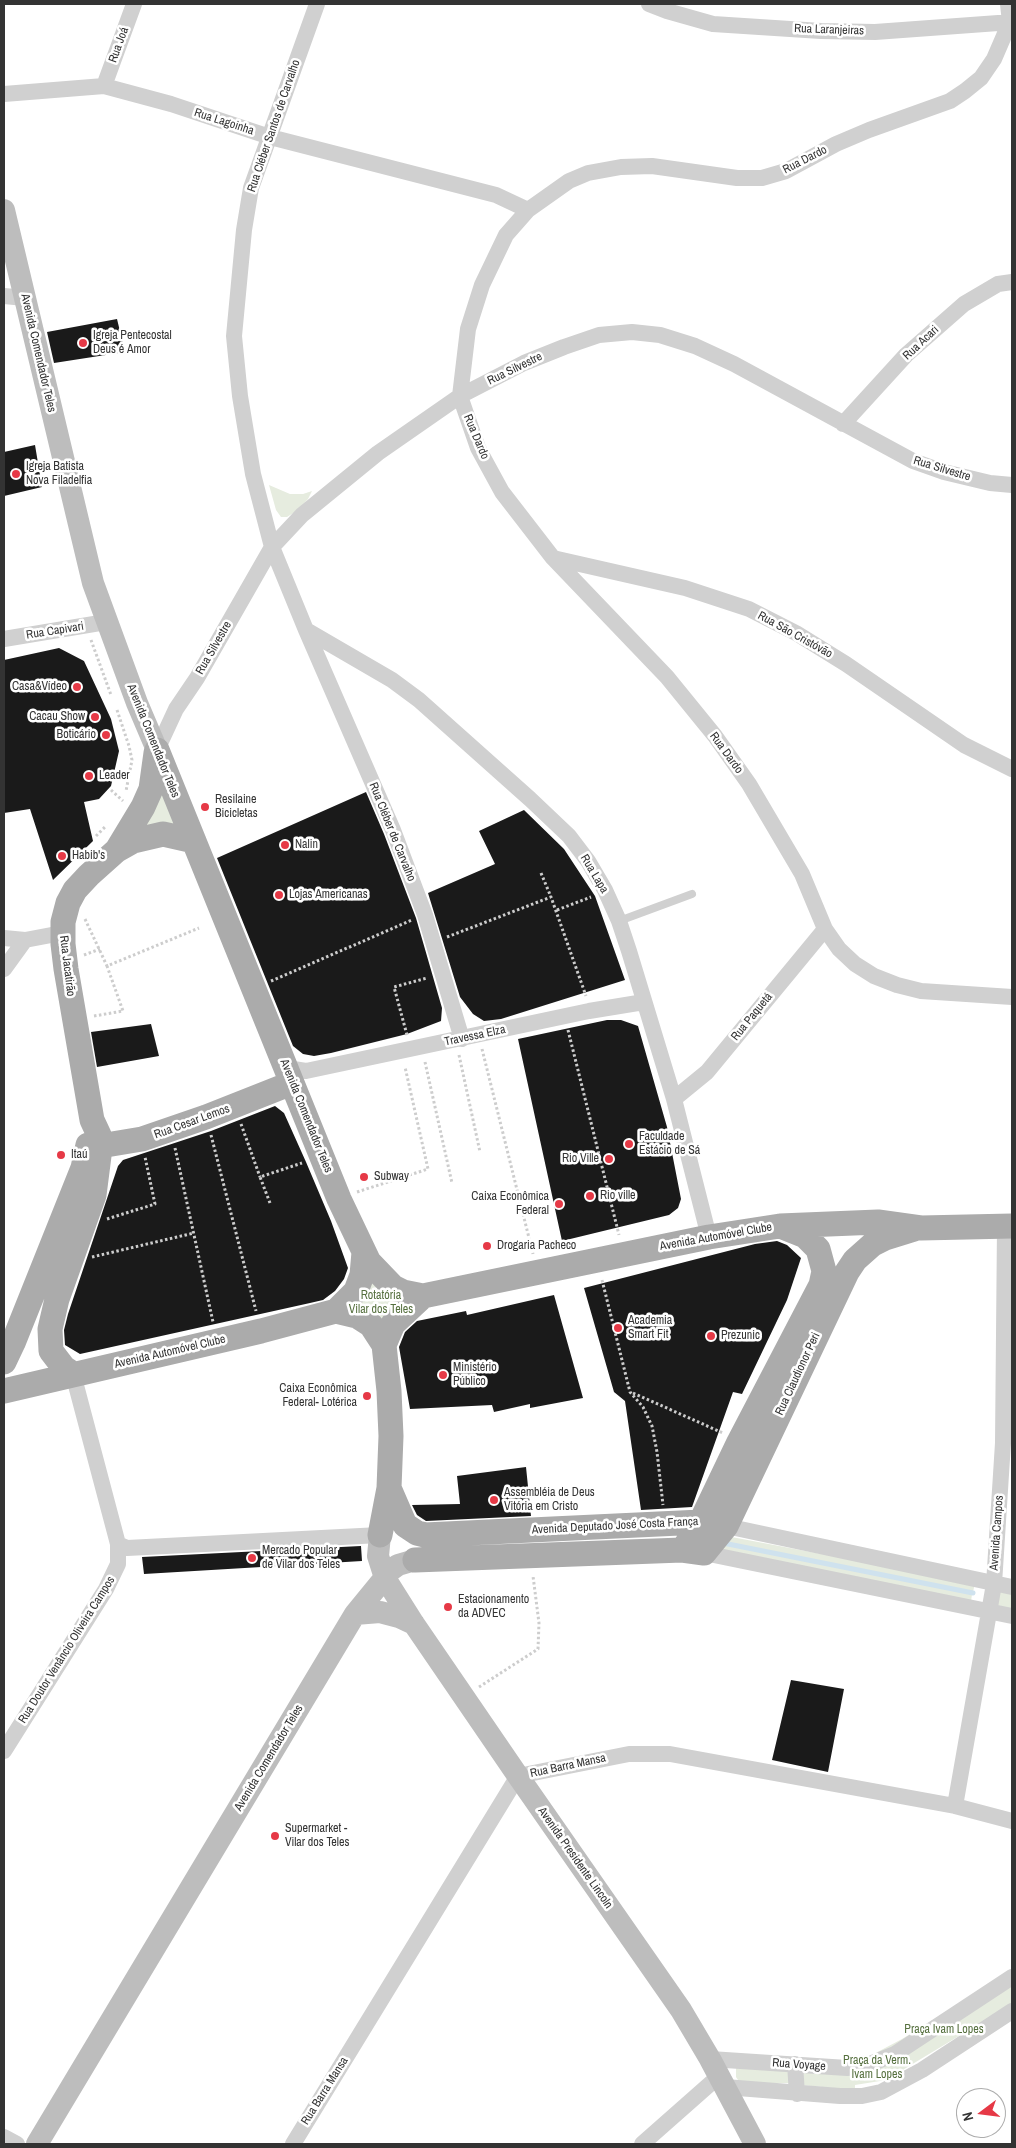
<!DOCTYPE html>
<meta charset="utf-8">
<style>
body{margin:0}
#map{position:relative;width:1016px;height:2148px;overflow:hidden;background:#fff;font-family:"Archivo Narrow",sans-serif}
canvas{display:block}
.frame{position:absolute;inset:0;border:5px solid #333;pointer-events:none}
.north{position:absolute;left:956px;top:2088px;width:50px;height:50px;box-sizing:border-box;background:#fff;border:1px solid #adadad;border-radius:50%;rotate:255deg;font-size:14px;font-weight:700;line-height:20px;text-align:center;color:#333}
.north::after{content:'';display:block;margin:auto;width:18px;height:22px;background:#e63946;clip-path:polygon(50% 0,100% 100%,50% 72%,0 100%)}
</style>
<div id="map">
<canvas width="1016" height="2148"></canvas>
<div class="frame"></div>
<div class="north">N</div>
</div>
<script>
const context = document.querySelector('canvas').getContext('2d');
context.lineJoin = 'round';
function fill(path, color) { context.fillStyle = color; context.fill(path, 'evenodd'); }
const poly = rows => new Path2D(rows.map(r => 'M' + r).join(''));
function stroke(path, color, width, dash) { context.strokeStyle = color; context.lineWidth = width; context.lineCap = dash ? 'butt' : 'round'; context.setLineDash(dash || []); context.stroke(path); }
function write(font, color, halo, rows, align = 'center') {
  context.font = font + ' "Archivo Narrow",sans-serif'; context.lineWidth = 5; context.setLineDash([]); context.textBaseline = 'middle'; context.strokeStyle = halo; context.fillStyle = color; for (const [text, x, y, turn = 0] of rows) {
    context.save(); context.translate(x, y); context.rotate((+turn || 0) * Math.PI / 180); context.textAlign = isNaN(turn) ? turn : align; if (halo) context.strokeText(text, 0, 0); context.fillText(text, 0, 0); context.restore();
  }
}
const green = poly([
 [269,485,290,494,303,494,312,491,308,499,298,510,287,517,281,517,276,510],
 [159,782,179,829,145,831],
 [367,1274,408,1296,386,1329,359,1305],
 [721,1535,975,1583,973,1592,720,1542],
 [720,1544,972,1594,971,1602,719,1551],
 [998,1589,1012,1591,1012,1614,995,1611],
 [1012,1971,1012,2004,891,2077,880,2081,855,2085,855,2090,801,2085,799,2072,824,2063,870,2056,902,2039],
 [790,2061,790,2083,740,2083,736,2077,736,2066]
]);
const stream = poly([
 [723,1543,973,1593]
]);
const building = poly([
 [117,319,125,352,54,363,47,332],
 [35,445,42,487,4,496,4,452],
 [59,648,84,661,111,719,119,751,111,786,99,799,84,802,93,841,53,880,30,809,4,813,4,660],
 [366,792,384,834,416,918,442,1008,441,1021,407,1034,331,1053,314,1056,303,1054,293,1046,217,858],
 [524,810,564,849,595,896,625,980,501,1019,484,1021,473,1014,460,997,428,893,495,864,479,831],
 [607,1020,621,1020,638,1026,667,1127,681,1199,678,1208,669,1215,562,1241,518,1039],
 [151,1024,159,1056,97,1067,91,1032],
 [275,1106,284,1113,306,1162,331,1221,348,1268,344,1279,335,1291,323,1300,310,1303,80,1354,65,1345,64,1330,68,1314,118,1166,123,1160,211,1131],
 [777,1241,787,1245,801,1258,787,1300,742,1394,733,1392,692,1507,641,1510,625,1401,614,1392,584,1288,755,1244],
 [554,1295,583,1398,530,1408,530,1404,494,1412,492,1405,410,1409,399,1347,405,1332,417,1321,466,1311,467,1315],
 [526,1467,531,1516,426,1521,417,1515,412,1505,460,1504,457,1476],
 [361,1546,362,1561,144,1574,142,1557],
 [791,1680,844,1689,828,1772,772,1760]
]);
const path = poly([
 [91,640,111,695],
 [117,710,129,746,132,760,126,791],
 [111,790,123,801],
 [96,836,106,826],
 [541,873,551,897],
 [557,910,591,897],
 [85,919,107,966,199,928],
 [447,937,551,897,586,996],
 [84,955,100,949],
 [271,981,412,920],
 [94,1016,123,1011,107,966],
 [568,1030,619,1235],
 [407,1035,394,987,427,978],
 [482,1049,533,1254],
 [459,1055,480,1152],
 [425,1062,452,1183],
 [241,1124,260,1177],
 [211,1135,256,1311],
 [175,1148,213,1322],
 [357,1192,428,1169,405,1067],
 [270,1203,260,1177,302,1163],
 [107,1219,155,1204,145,1157],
 [92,1257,194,1233],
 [602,1280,630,1392,643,1407,652,1426,657,1452,663,1505],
 [633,1393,723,1433],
 [479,1687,538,1649,539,1623,533,1576]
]);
const lane = poly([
 [619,921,692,894]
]);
const street = poly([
 [317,4,251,188,244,230,234,336,240,396,253,474,272,547,306,630,393,830,425,915,462,1039],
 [649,4,667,11,713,24,821,31,875,32,1012,22],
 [1008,4,1010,22,994,59,981,78,965,91,950,101,869,130,836,144,786,171,762,178,737,178,652,166,621,167,588,173,569,181,528,210,506,235,482,285,468,329,460,396,478,448,502,492,553,558,667,677,715,736,749,784,802,874,825,929,839,949,855,964,874,976,897,985,921,991,1012,997],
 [104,86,134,4],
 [4,94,104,86,171,104,270,137,496,195,528,210],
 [4,296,25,298],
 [843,424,906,355,964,304,998,284,1012,282],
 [553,558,685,588,749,609,796,633,846,664,964,745,1012,769],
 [306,630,392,680,419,700,530,799,569,836,588,861,605,890,619,921,629,951,674,1099,709,1237],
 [4,639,106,622],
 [157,750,176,709,197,678,272,547,302,515,378,453,460,396,524,363,564,347,599,335,632,332,660,335,695,346,734,364,913,461,944,472,990,483,1012,485],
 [4,938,25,940,62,933],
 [4,969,25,940],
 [287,1068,306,1071,589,1011,644,1002],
 [674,1099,707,1072,825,929],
 [726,1526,1012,1587],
 [118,1544,127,1548,380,1535],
 [704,1553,1012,1616],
 [4,1751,106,1589,118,1564,118,1544,73,1374],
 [955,1806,994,1584,1003,1443,1005,1226],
 [710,2059,847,2068,865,2066,895,2054,1012,1977],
 [795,2064,797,2094],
 [725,2087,840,2096,862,2096,881,2092,922,2070,1012,2011],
 [4,2137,17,2144],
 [293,2144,518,1776,629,1754,670,1754,955,1806,1012,1821],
 [642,2144,719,2076]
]);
const secondary = poly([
 [4,210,93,583,137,703,157,750],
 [380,1535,378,1556,385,1578,414,1624,518,1776,681,2010,710,2059,755,2144],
 [355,1614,380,1612,399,1617,414,1624],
 [37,2144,355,1614,391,1570,398,1565,415,1560]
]);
const primary = poly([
 [157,750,339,1199,369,1262,393,1287,403,1292,423,1296,709,1237,780,1226,878,1222,921,1228,1012,1226],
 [117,850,133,841,163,834,194,841],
 [88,1148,142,1139,206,1117,292,1083],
 [336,1311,356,1291,362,1275,364,1252],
 [384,1345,393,1324,423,1296],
 [4,1362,13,1343,83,1168,88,1145],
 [73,1374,64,1368,51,1351,50,1329,57,1299,94,1195,100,1148,99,1135,92,1120,66,969,63,944,63,922,68,903,75,890,89,875,117,850,143,807,151,789,156,753],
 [4,1391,261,1331,336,1311,357,1316,371,1325,384,1345,389,1391,391,1436,389,1488,380,1535],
 [389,1488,405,1525,417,1533,425,1535,701,1522,714,1524],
 [682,1550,696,1532,739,1442,821,1285,824,1271,818,1249,805,1236,780,1226],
 [415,1560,682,1550,704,1553,726,1526,847,1272,855,1260,873,1244,885,1238,914,1229]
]);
const markers = [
 [83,343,5,"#e63946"],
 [16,474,5,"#e63946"],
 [77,687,5,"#e63946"],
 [95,717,5,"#e63946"],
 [106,735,5,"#e63946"],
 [89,776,5,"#e63946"],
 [205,807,5,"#e63946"],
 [285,845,5,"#e63946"],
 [62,856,5,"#e63946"],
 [279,895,5,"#e63946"],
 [629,1144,5,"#e63946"],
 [61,1155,5,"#e63946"],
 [609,1159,5,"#e63946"],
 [364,1177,5,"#e63946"],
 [590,1196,5,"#e63946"],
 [559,1204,5,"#e63946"],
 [487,1246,5,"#e63946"],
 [618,1328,5,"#e63946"],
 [711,1336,5,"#e63946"],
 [443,1375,5,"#e63946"],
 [367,1396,5,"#e63946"],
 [494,1500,5,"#e63946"],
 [252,1558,5,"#e63946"],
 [448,1607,5,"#e63946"],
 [275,1836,5,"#e63946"]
];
const streetNames = [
 ["Rua Laranjeiras",829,30,2],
 ["Rua Joá",119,45,-70],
 ["Rua Lagoinha",224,122,18],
 ["Rua Cléber Santos de Carvalho",274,126,-71],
 ["Rua Dardo",805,160,-27],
 ["Rua Acari",921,343,-43],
 ["Avenida Comendador Teles",38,353,77],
 ["Rua Silvestre",515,369,-26],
 ["Rua Dardo",476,437,67],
 ["Rua Silvestre",942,469,17],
 ["Rua Capivari",55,631,-9],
 ["Rua São Cristóvão",795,635,29],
 ["Rua Silvestre",214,648,-60],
 ["Avenida Comendador Teles",153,741,68],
 ["Rua Dardo",726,753,54],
 ["Rua Cléber de Carvalho",392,832,68],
 ["Rua Lapa",594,874,59],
 ["Rua Jacatirão",67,966,83],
 ["Rua Paquetá",752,1017,-51],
 ["Travessa Elza",475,1036,-12],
 ["Avenida Comendador Teles",306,1116,68],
 ["Rua Cesar Lemos",192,1122,-20],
 ["Avenida Automóvel Clube",716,1237,-10],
 ["Avenida Automóvel Clube",170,1352,-13],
 ["Rua Claudionor Peri",798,1374,-65],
 ["Avenida Deputado José Costa França",615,1526,-3],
 ["Avenida Campos",997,1533,-86],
 ["Rua Doutor Venâncio Oliveira Campos",67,1650,-58],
 ["Avenida Comendador Teles",269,1758,-59],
 ["Rua Barra Mansa",568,1766,-12],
 ["Avenida Presidente Lincoln",575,1858,55],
 ["Rua Voyage",799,2065,4],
 ["Rua Barra Mansa",325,2091,-58]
];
const poiNames = [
 ["Igreja Pentecostal",93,336],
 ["Deus é Amor",93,350],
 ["Igreja Batista",26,467],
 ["Nova Filadelfia",26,481],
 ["Casa&Vídeo",67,687,"right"],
 ["Cacau Show",85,717,"right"],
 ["Boticário",96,735,"right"],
 ["Leader",99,776],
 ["Resilaine",215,800],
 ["Bicicletas",215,814],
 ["Nalin",295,845],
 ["Habib's",72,856],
 ["Lojas Americanas",289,895],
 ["Faculdade",639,1137],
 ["Estácio de Sá",639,1151],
 ["Itaú",71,1155],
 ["Rio Ville",599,1159,"right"],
 ["Subway",374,1177],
 ["Rio ville",600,1196],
 ["Caixa Econômica",549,1197,"right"],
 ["Federal",549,1211,"right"],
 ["Drogaria Pacheco",497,1246],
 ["Academia",628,1321],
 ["Smart Fit",628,1335],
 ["Prezunic",721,1336],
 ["Ministério",453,1368],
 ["Público",453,1382],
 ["Caixa Econômica",357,1389,"right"],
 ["Federal- Lotérica",357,1403,"right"],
 ["Assembléia de Deus",504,1493],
 ["Vitória em Cristo",504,1507],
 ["Mercado Popular",262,1551],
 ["de Vilar dos Teles",262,1565],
 ["Estacionamento",458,1600],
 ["da ADVEC",458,1614],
 ["Supermarket -",285,1829],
 ["Vilar dos Teles",285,1843]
];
const parkNames = [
 ["Rotatória",381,1296],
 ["Vilar dos Teles",381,1310],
 ["Praça Ivam Lopes",944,2030],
 ["Praça da Verm.",877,2061],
 ["Ivam Lopes",877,2075]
];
fill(green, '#e6ecdf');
stroke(stream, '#cfe2ee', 5);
fill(building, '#1a1a1a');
stroke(path, '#cdcdcd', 3, [2.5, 2.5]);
stroke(lane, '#d0d0d0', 8);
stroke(street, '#d0d0d0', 16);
stroke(secondary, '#bdbdbd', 22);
stroke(primary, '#ababab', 25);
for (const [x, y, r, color] of markers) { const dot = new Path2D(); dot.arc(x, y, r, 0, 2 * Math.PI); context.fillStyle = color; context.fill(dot); stroke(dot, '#fff', 2); }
write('12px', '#333', '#fff', streetNames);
write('12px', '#333', '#fff', poiNames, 'left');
write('12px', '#56703f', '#fff', parkNames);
</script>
